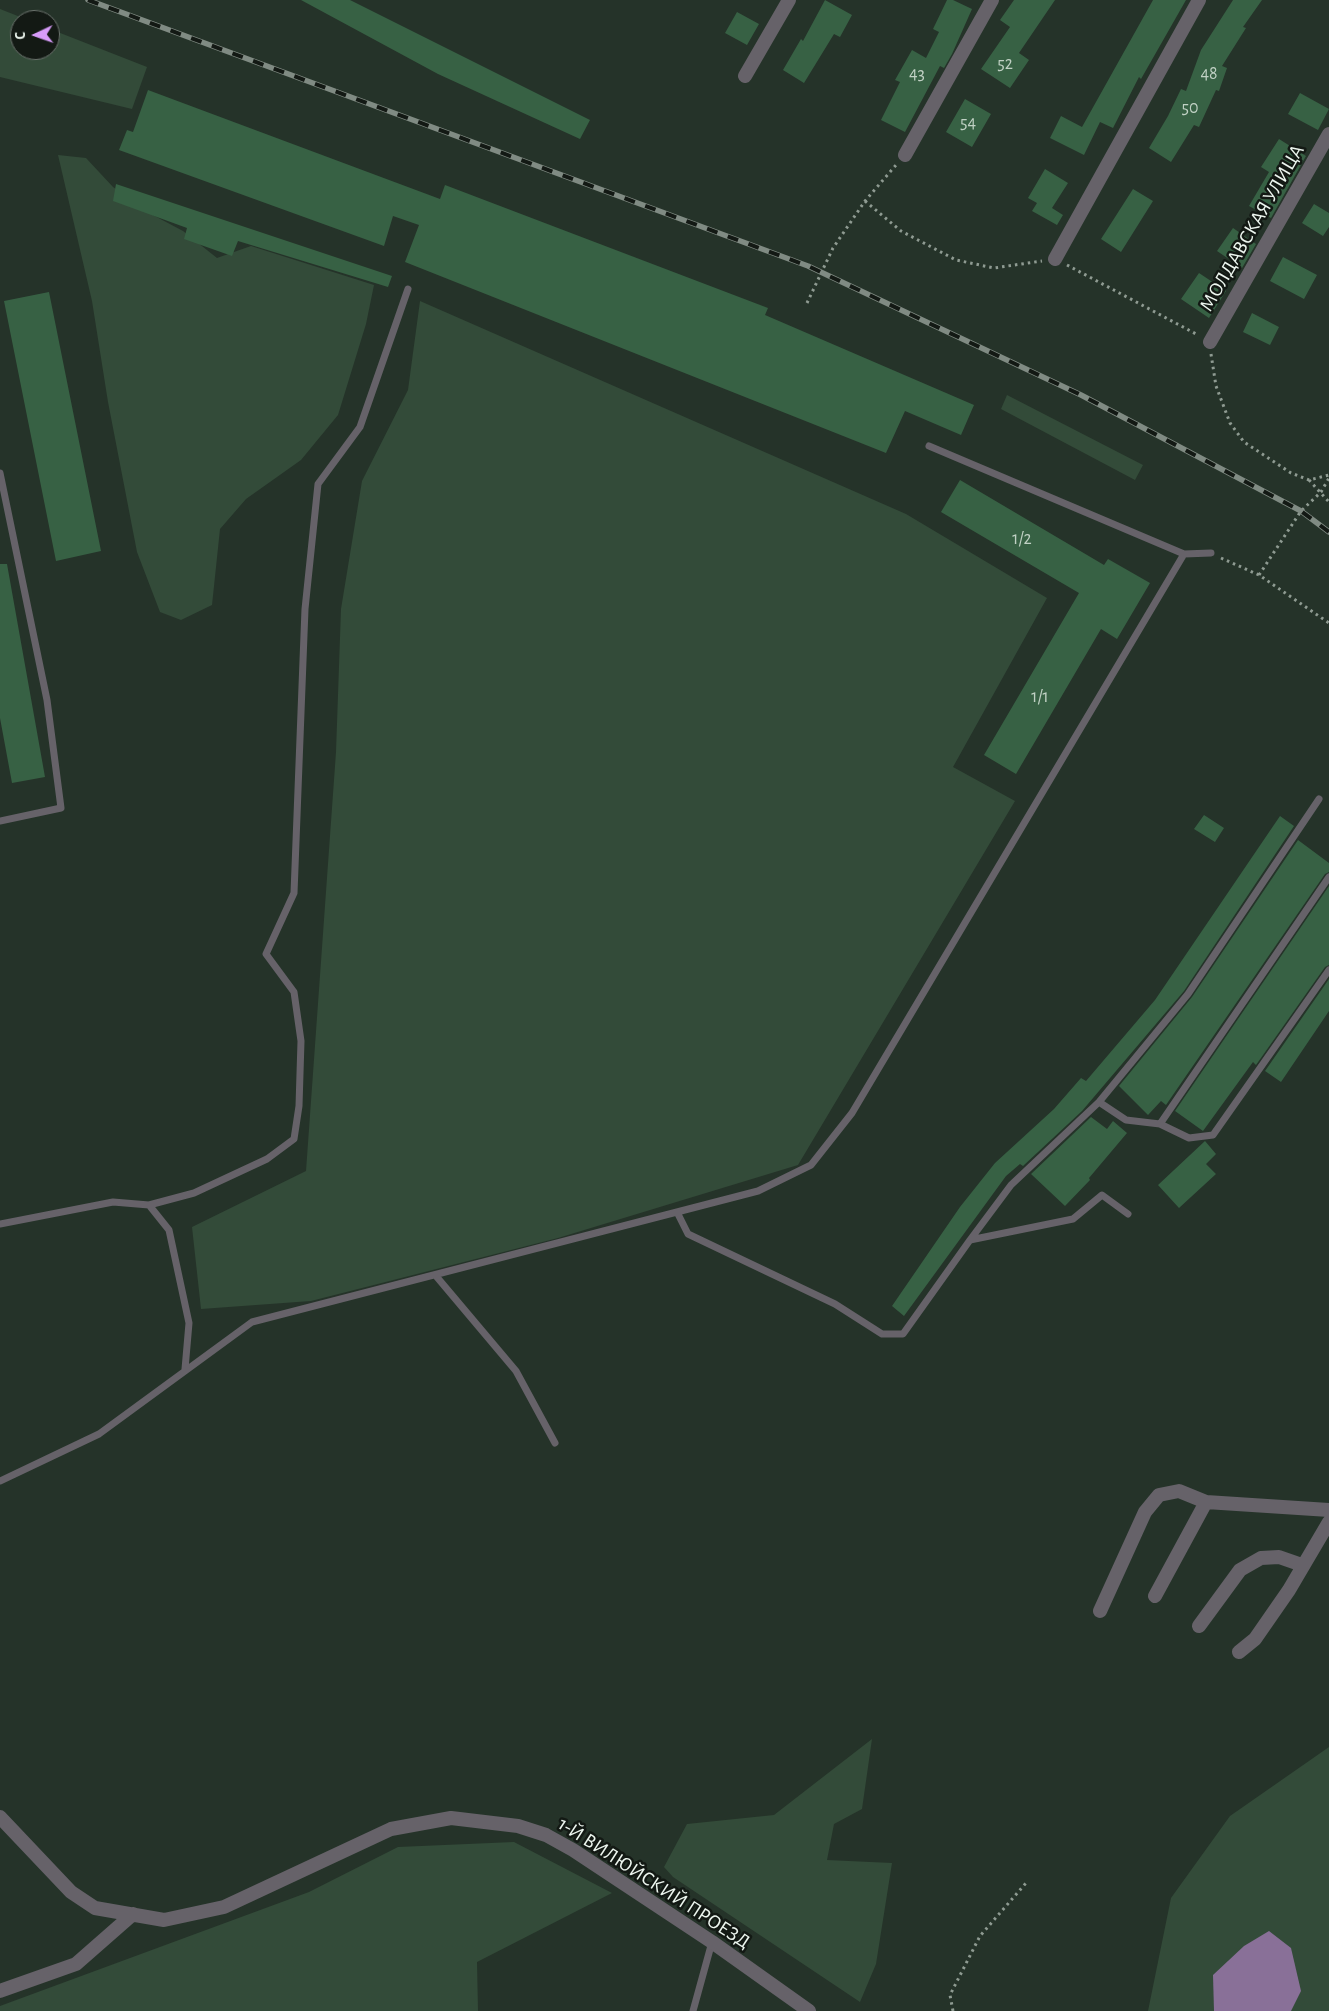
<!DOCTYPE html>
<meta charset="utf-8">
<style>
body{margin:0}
#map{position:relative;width:1329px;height:2011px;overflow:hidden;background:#253329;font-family:"Alegreya Sans",sans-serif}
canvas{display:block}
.north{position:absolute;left:10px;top:10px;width:50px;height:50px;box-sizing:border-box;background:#131914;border:1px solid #6a716c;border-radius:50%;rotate:267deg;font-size:14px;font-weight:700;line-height:20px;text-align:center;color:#edf6ef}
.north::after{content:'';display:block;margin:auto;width:18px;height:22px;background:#d79bf9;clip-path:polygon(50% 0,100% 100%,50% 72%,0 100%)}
</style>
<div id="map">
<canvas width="1329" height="2011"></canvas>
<div class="north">С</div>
</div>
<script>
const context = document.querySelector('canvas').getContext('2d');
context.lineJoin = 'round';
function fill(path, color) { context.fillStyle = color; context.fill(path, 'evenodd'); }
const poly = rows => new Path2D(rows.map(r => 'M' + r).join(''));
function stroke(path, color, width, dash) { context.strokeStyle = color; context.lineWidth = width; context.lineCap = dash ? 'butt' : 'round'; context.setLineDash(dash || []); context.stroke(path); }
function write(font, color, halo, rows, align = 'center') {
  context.font = font + ' "Alegreya Sans",sans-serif'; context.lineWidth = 5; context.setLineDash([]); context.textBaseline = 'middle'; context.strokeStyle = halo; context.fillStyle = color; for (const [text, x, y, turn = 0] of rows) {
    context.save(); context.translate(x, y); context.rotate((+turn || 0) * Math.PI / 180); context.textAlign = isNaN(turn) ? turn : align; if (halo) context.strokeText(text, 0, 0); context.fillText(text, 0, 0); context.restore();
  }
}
const green = poly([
 [0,9,28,20,20,20,20,50,50,50,50,29,147,67,132,109,0,77],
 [58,155,86,158,113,187,151,214,183,231,217,258,251,246,374,285,366,324,338,415,301,460,246,499,220,529,212,605,181,620,160,612,137,552,108,402,92,301],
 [420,301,906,514,1047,598,953,767,1015,801,798,1165,558,1238,311,1301,201,1309,192,1227,306,1171,336,752,341,609,362,481,408,390],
 [1007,395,1143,465,1135,480,1001,409],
 [872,1739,862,1809,834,1824,827,1860,892,1863,876,1964,860,2002,673,1877,664,1867,687,1824,774,1815],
 [1329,1747,1329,2011,1148,2011,1171,1898,1230,1816],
 [514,1842,612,1893,477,1962,478,2011,0,2011,0,2006,309,1892,398,1847]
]);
const water = poly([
 [1269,1931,1291,1948,1301,1991,1291,2011,1214,2011,1213,1975,1244,1946]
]);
const building = poly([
 [301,0,350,0,590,120,580,139,438,74],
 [825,0,852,15,840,37,834,34,804,83,783,70,801,39,803,41],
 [947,0,953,0,972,9,952,54,944,68,940,66,905,132,881,120,900,82,895,80,912,50,926,58,939,32,933,29],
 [1014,0,1055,0,1019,53,1029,60,1010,88,981,69,1010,27,1000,20],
 [1153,0,1186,0,1141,79,1139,77,1113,128,1100,122,1084,155,1050,138,1061,116,1082,127],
 [1233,0,1262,0,1243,27,1246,28,1222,66,1227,68,1219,91,1216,90,1199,127,1194,125,1171,162,1149,148,1168,116,1181,89,1186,91,1201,50],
 [737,12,759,24,747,45,725,33],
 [148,90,440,199,445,185,768,308,765,315,974,405,961,435,905,411,886,453,405,262,419,225,393,216,384,246,119,150,127,130,133,132],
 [1300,93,1329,109,1318,130,1288,114],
 [965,99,991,114,972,147,946,132],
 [1279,139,1306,156,1271,218,1249,206,1269,172,1261,167],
 [1045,169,1068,183,1052,208,1063,215,1057,225,1032,211,1037,203,1028,198],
 [116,184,392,276,388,287,238,241,232,256,184,239,187,228,113,201],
 [1133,189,1153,201,1121,252,1101,239],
 [1314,204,1329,213,1329,227,1323,236,1302,223],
 [1233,228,1256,244,1242,268,1217,251],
 [1283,257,1317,275,1304,299,1270,281],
 [1199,273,1226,291,1209,318,1181,299],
 [49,292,101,551,56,561,4,301],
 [1252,313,1279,327,1270,345,1243,332],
 [960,480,1104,565,1108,559,1150,583,1117,639,1101,629,1016,774,984,755,1079,593,941,512],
 [0,564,7,564,45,777,12,783,0,718],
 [1204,815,1224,828,1215,842,1194,829],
 [1280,816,1294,826,1184,991,1082,1111,1023,1166,1020,1164,1006,1176,904,1316,892,1306,960,1207,995,1163,1054,1109,1081,1078,1086,1081,1155,1000],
 [1298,840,1329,863,1329,872,1325,874,1166,1105,1161,1101,1148,1115,1119,1086,1192,997],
 [1329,886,1329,965,1325,967,1256,1065,1253,1062,1203,1131,1175,1111],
 [1329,979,1329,1011,1281,1082,1265,1071],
 [1091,1117,1107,1129,1113,1121,1127,1133,1089,1178,1090,1180,1065,1206,1031,1174],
 [1205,1141,1216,1154,1206,1164,1216,1174,1179,1208,1158,1185]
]);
const path = poly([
 [865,201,901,231,956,260,994,268,1042,261],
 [1067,265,1198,335],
 [807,303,833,248,865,201,896,165],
 [1211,354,1216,386,1230,423,1244,442,1291,473,1309,480,1329,475],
 [1309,480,1329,502],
 [1221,558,1259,575,1329,623],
 [1259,575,1301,511,1321,492,1329,478],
 [953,2011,950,1995,980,1936,1026,1883]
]);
const lane = poly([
 [929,446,1184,554,1211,553],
 [0,473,47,700,61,808,0,821],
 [1099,1102,1126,1120,1160,1124,1189,1138,1213,1135,1329,970],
 [1160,1124,1329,877],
 [149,1205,194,1193,267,1159,294,1139,299,1106,301,1041,294,992,266,954,294,893,305,609,318,484,360,427,408,289],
 [677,1212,758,1191,811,1165,852,1113,1184,554],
 [0,1224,113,1202,149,1205,169,1230,189,1323,185,1369],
 [970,1240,1011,1185,1099,1102,1188,994,1319,799],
 [436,1276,516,1371,555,1443],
 [0,1481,99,1434,252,1322,677,1212,688,1234,835,1304,882,1334,903,1334,970,1240,1073,1219,1102,1195,1128,1214],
 [693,2011,712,1942]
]);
const street = poly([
 [745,76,789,0],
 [905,155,992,0],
 [1055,259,1199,0],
 [1210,342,1329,134],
 [1155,1596,1206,1502],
 [1100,1611,1145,1512,1159,1495,1179,1491,1206,1502,1329,1510],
 [1199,1626,1240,1570,1261,1558,1279,1557,1302,1565],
 [1239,1652,1255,1639,1289,1590,1329,1522],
 [0,1817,71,1892,95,1908,164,1920,224,1907,391,1829,451,1818,518,1826,546,1835,573,1850,712,1942,809,2011],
 [0,1991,76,1964,133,1914]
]);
const rail = poly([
 [88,0,808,266,1081,395,1301,511,1329,532]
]);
const numberNames = [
 ["52",1005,64],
 ["43",917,74],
 ["48",1209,74],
 ["50",1190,108],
 ["54",968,123],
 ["1/2",1022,539],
 ["1/1",1040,697]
];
const streetNames = [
 ["МОЛДАВСКАЯ УЛИЦА",1252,228,-60],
 ["1-Й ВИЛЮЙСКИЙ ПРОЕЗД",654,1883,33]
];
fill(green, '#334b39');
fill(water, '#897098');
fill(building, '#376144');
stroke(path, '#8f9b92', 3, [2.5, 4]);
stroke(lane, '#666269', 7);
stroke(street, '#666269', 14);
stroke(rail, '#808b83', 5.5);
stroke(rail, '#131914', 4, [11]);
write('18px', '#c0d1c4', null, numberNames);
write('20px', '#edf6ef', '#131914', streetNames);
</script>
